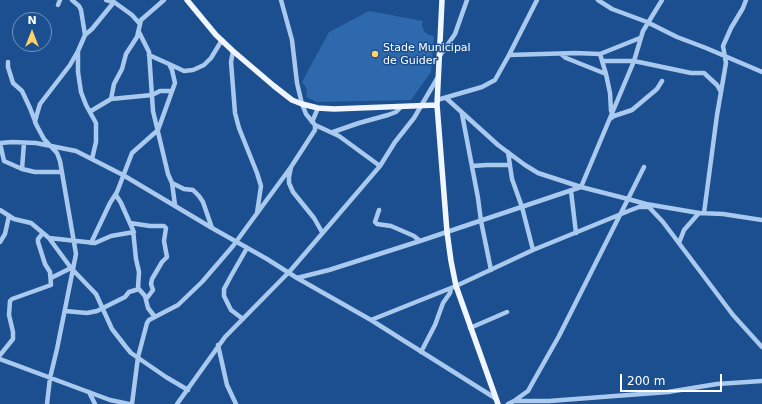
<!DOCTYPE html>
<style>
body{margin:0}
#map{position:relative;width:762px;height:404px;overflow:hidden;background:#1b4f8f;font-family:"DejaVu Sans",sans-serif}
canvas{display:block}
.north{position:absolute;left:12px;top:12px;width:40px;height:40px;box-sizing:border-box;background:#1b4f8f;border:1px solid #7695bc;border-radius:50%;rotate:0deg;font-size:11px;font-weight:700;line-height:16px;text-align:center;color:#fff}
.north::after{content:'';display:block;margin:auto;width:14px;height:18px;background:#ffd166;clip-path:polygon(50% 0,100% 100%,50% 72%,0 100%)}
.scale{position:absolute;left:620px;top:374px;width:102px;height:18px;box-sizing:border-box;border:2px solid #fff;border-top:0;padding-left:5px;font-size:12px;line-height:14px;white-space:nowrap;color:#fff;-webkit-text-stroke:3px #1b4f8f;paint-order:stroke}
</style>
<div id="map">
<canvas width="762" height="404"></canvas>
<div class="north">N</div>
<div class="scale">200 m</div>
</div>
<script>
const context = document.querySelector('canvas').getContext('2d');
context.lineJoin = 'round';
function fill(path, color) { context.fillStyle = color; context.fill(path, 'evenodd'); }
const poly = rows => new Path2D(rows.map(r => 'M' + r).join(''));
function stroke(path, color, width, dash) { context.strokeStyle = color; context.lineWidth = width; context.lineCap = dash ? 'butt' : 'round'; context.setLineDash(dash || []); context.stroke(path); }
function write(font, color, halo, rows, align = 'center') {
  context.font = font + ' "DejaVu Sans",sans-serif'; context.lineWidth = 3; context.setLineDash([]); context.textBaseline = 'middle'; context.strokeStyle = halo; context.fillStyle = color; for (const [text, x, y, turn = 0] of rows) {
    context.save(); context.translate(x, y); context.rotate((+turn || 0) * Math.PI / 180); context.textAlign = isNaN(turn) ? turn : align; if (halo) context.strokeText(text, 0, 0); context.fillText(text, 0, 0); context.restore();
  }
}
const green = poly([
 [369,11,423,21,422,26,424,31,427,34,434,36,431,72,411,100,317,102,306,97,307,89,302,82,329,32]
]);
const minor = poly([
 [72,0,79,6,81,10,85,35],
 [106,0,114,2,132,15,140,24],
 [281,0,292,40,297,83,302,104,306,114,315,125,315,130,291,167,289,177,289,183,293,192,314,218,322,232],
 [598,0,612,9,647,22,677,37,706,48,762,72],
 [58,5,60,0],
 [139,32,149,52,153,111,168,174,172,183,175,205],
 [78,51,78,72,81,92,86,105,96,123,96,142,92,159],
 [233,51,231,62,235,113,239,128,257,173,261,186,257,213],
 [561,54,566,58,606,74],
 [600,54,606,74,610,93,611,111],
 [509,55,575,53,600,54,640,38],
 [439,57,455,34,467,0],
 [602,61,634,61,691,73,704,73,717,85,721,92],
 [8,62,8,67,13,83,22,91,30,108,35,121],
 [169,64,184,71,193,70,204,65,211,58,222,40],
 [446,98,498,145,525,165,538,173,581,187,634,61,643,31,662,0],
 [111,99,114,84,122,69,126,54,137,37,141,20,164,0],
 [437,100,482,87,495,80,509,55,537,0],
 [91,111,111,99,152,95,160,91,172,91],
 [462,114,478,198,481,221,491,270],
 [610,119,614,116,632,110,657,89,662,81],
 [312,122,318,108],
 [315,125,339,136,380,166],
 [333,132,359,123,388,115,396,112,401,107],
 [0,143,12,142,36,143,76,151,123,175,212,228,267,259,297,278,371,320,495,398],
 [0,143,4,161,22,169,35,172,62,172],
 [508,152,512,179,522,207,533,250],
 [472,166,487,165,509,165],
 [22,169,24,143],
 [172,183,184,189,193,190,199,196,203,202,212,228],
 [571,191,576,233],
 [116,195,121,203,133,230,136,259,139,272,138,288,145,296,148,308,155,317],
 [646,204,699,213,723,214,762,220],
 [0,210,14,219,31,223,49,238,71,268,96,294,112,329,126,347,131,353,166,377,188,390],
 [379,210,375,222,377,224,391,226,398,229,414,236,420,241],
 [704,213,717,115,726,63,723,46,731,28,743,8,746,0],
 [130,223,150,226,164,226,166,228,164,241,167,257,162,262,152,279,151,284,153,290,147,298],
 [49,238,95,243,111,236,134,232],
 [0,242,5,234,9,216],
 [91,243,110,203,117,192,132,153,158,130,175,83,172,70,169,64,149,55],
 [679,243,684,230,699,213],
 [51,278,71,268],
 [297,278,329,270,420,241,581,187,628,199,644,167],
 [65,311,87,313,97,311,125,297,129,292,139,289],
 [243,319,231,310,224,296,224,289,231,276,247,248],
 [371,320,456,286,533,250,631,210,639,207,648,207],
 [470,328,507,312],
 [218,345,227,385,236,404],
 [421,352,435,325,443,303,450,293,451,288],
 [0,355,13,339,13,332,9,315,10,301,12,299,51,285,50,272,45,264,38,242,38,239,43,233],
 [0,359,110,400,129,404],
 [89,392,95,404],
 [514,401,549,401,668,392,717,384,762,381],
 [47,404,50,378,57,349,76,254,60,161,57,153,44,139,38,128,35,122,37,114,40,104,70,65,78,51,85,35,92,29,114,2],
 [132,404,138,357,147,323,149,320,178,305,202,282,233,246,291,167],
 [177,404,225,337,290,271,380,166,395,142,414,118,438,77],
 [508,404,514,401,528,391,533,382,559,336,628,199,646,204,663,222,733,315,762,347]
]);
const major = poly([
 [187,0,216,35,233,51,274,86,292,100,302,104,318,108,334,109,437,105,447,232,451,261,456,286,498,404],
 [437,105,442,0]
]);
const markers = [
 [375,54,4,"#ffd166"]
];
const poiNames = [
 ["Stade Municipal",383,48],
 ["de Guider",383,61]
];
fill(green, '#2e69ad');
stroke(minor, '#a9c9ee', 4.5);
stroke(major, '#f0f6ff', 5.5);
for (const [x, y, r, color] of markers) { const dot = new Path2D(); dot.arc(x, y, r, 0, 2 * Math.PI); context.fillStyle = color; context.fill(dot); stroke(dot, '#1b4f8f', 1.5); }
write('11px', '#fff', '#1b4f8f', poiNames, 'left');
</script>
